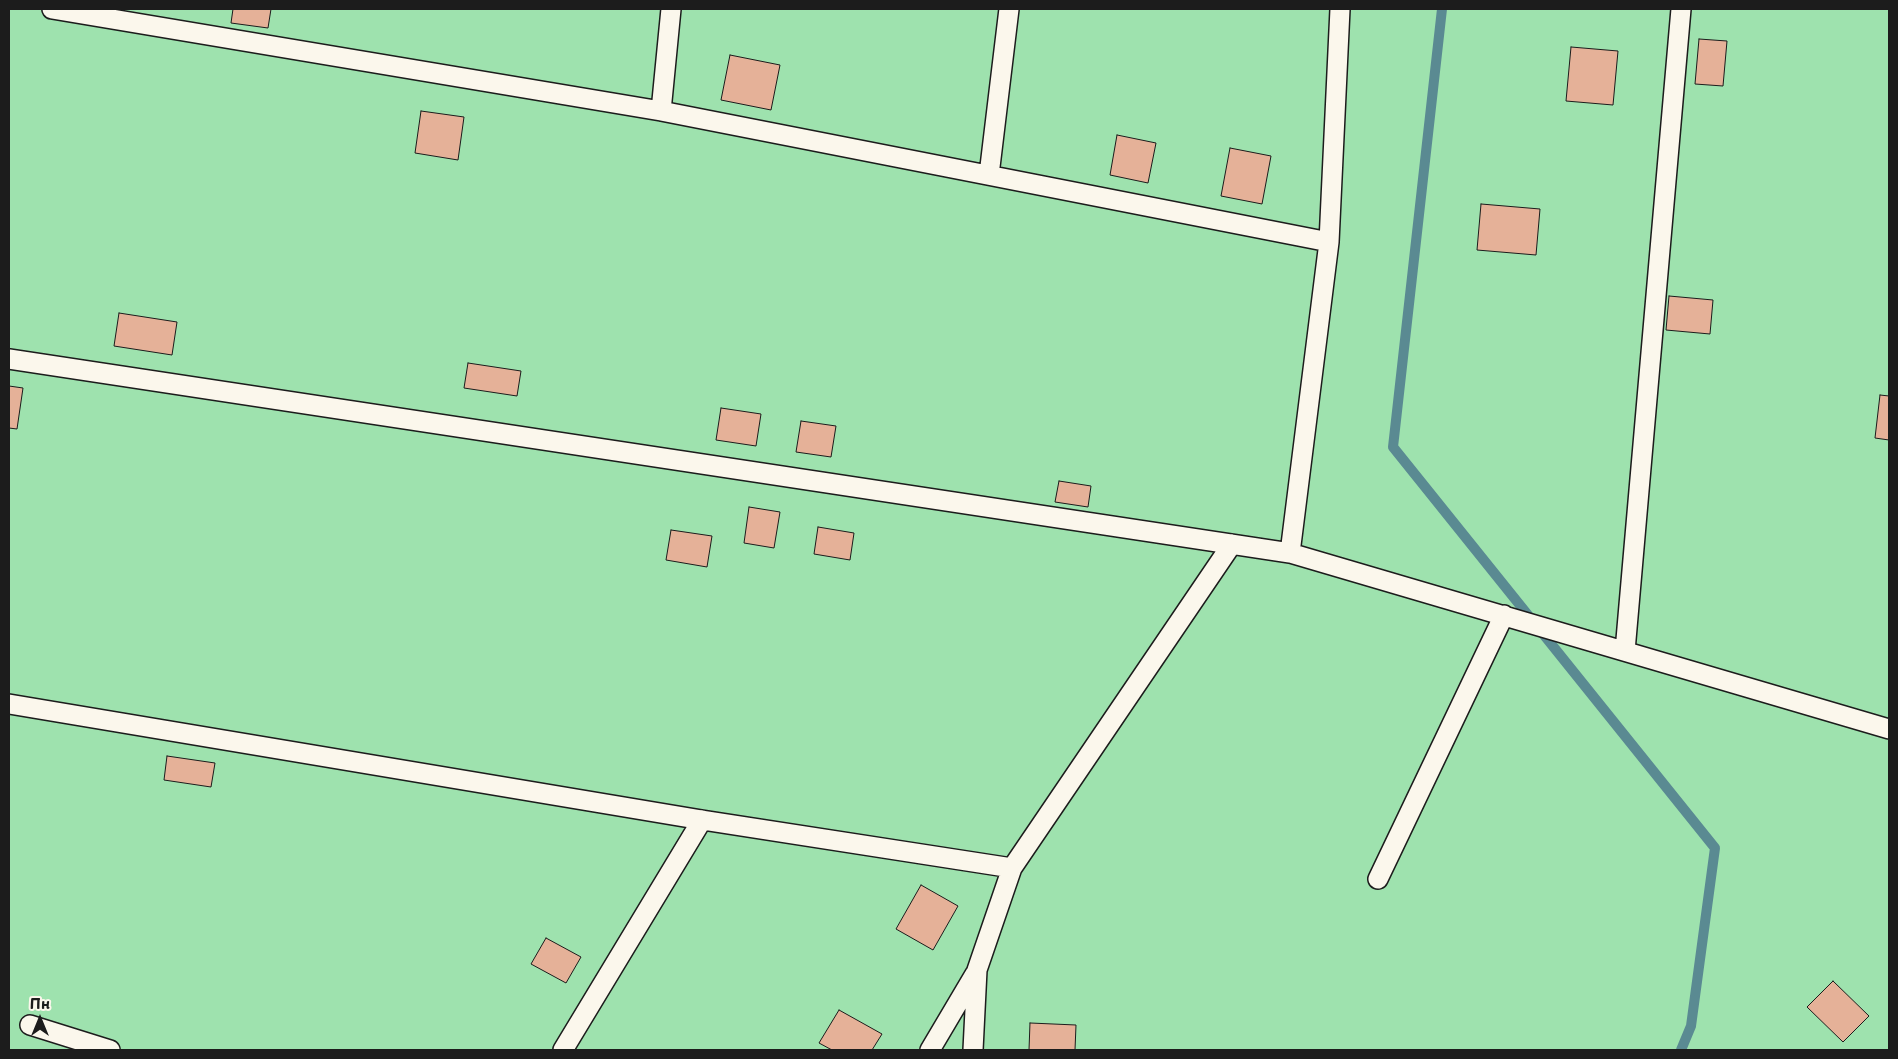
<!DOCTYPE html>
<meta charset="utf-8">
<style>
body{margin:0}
#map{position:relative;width:1898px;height:1059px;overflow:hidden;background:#f7e9db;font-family:"Playpen Sans",sans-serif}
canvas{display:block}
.frame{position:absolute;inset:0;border:10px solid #1c1c1c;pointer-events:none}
.north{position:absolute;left:15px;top:994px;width:50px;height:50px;-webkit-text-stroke:4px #fbf7ec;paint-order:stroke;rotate:0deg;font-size:14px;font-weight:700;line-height:20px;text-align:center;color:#1c1c1c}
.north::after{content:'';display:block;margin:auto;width:18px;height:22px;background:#1c1c1c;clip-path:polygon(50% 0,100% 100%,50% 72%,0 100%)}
</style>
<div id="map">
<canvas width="1898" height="1059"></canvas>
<div class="frame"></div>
<div class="north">Пн</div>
</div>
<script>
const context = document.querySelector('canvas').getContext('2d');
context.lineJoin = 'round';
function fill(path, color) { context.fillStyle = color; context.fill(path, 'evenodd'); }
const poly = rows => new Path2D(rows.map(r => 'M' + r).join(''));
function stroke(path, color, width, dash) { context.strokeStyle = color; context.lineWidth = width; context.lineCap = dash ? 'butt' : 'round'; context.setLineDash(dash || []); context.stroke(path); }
const green = poly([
 [9,9,1889,9,1889,1050,9,1050]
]);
const stream = poly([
 [1442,9,1393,447,1715,848,1691,1026,1681,1050]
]);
const building = poly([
 [233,9,271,9,268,28,231,23,233,9],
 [1699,39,1727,41,1723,86,1695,84,1699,39],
 [1571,47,1618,51,1613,105,1566,101,1571,47],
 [730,55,780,65,771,110,721,100,730,55],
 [421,111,464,117,458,160,415,153,421,111],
 [1117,135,1156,143,1148,183,1110,175,1117,135],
 [1230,148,1271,156,1262,204,1221,196,1230,148],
 [1481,204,1540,209,1536,255,1477,250,1481,204],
 [1669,296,1713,300,1710,334,1666,330,1669,296],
 [119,313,177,322,172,355,114,346,119,313],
 [468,363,521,371,517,396,464,388,468,363],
 [9,386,23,388,17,429,9,428,9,386],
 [1880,395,1889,396,1889,440,1875,438,1880,395],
 [721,408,761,414,756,446,716,440,721,408],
 [801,421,836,426,831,457,796,452,801,421],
 [1059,481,1091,486,1088,507,1055,502,1059,481],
 [749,507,780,512,774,548,744,543,749,507],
 [818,527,854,533,850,560,814,554,818,527],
 [671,530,712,536,707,567,666,560,671,530],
 [167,756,215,763,211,787,164,780,167,756],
 [921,885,958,906,933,950,896,929,921,885],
 [546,938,581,957,566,983,531,964,546,938],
 [1833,981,1869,1016,1843,1042,1807,1007,1833,981],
 [839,1010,882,1034,872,1050,832,1050,819,1043,839,1010],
 [1030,1023,1076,1025,1075,1050,1029,1050,1030,1023]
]);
const service = poly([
 [52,9,661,111,1329,242,1290,553],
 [661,111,671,9],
 [989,175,1009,9],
 [1329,242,1340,9],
 [9,359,1290,553,1889,729],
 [1625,651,1681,9],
 [9,704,702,820,1012,868],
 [1378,879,1504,615],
 [30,1025,110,1050],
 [563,1050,702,820],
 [930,1050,975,974],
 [973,1050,977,970,1012,868,1232,544]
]);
fill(green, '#9ee2ae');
stroke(stream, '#5a8a92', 10);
fill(building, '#e5b198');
stroke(building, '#1c1c1c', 1);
stroke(service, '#1c1c1c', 22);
stroke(service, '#fbf7ec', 19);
</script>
